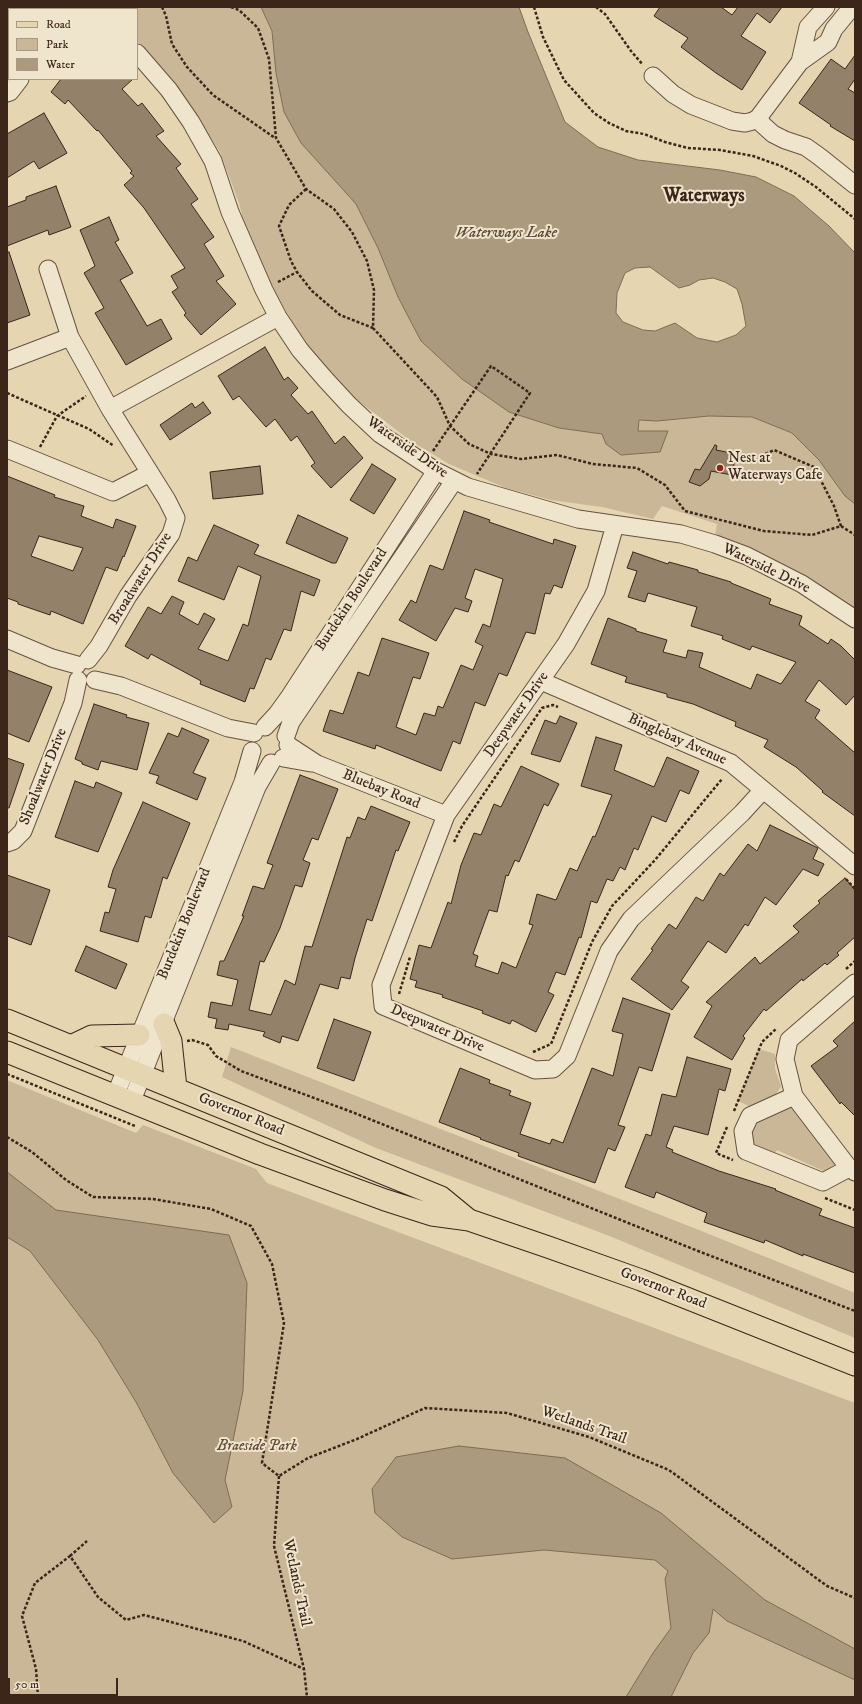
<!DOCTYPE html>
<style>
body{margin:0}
#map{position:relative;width:862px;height:1704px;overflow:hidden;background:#e6d5b1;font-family:"IM FELL DW Pica",serif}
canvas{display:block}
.frame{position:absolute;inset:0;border:8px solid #3c261a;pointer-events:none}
.legend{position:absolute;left:8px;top:8px;width:130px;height:72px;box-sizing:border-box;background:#efe4cc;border:1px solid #a79885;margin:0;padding:5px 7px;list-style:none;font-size:12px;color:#3c261a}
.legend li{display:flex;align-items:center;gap:8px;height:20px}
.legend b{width:20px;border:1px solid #a79885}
.scale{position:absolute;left:8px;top:1678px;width:110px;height:18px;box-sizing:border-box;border:2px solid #3c261a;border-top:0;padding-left:5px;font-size:12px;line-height:14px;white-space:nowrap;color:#3c261a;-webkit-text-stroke:3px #efe4cc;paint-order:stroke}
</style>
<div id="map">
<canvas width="862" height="1704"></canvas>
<div class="frame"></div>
<ul class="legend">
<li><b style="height:5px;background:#e6d5b1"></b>Road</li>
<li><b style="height:11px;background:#c9b797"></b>Park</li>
<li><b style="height:11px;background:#ac9a7e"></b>Water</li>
</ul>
<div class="scale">50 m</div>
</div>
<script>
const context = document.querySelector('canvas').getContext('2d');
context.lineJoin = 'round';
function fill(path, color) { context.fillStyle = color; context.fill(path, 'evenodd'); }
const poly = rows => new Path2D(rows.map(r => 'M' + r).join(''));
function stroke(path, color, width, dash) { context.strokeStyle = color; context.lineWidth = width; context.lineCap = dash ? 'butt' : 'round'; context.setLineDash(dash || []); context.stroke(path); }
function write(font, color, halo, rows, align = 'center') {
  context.font = font + ' "IM FELL DW Pica",serif'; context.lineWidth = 4; context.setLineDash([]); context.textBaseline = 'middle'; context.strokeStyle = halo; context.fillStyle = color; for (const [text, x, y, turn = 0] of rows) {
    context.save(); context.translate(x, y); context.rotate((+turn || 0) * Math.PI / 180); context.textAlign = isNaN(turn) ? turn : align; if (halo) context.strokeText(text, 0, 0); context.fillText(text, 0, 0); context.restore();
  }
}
const green = poly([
 [95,7,261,7,272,31,276,73,284,112,301,143,356,204,378,248,398,297,421,341,462,379,509,412,559,428,602,434,622,455,660,452,638,431,639,420,657,421,709,416,751,417,792,433,819,460,845,496,855,504,855,612,715,536,717,524,662,506,653,519,602,507,551,500,506,488,449,464,411,441,353,397,308,347,275,293,251,250,239,203,220,152,187,100,137,41,137,9,97,9],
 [231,1047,699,1230,855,1293,855,1338,607,1235,376,1148,222,1077],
 [759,1049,775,1054,775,1069,781,1086,773,1099,755,1109,738,1101],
 [7,1080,136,1133,143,1125,256,1169,267,1183,855,1403,855,1697,7,1697],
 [791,1107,799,1109,834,1154,834,1165,826,1172,777,1150,773,1157,754,1150,750,1142,752,1126,769,1113]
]);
const water = poly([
 [261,7,519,7,528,32,565,122,598,147,638,160,720,170,756,177,794,196,829,226,855,253,855,504,845,496,819,460,792,433,752,417,709,416,657,421,639,420,638,431,668,431,660,452,621,455,606,444,602,434,559,428,509,412,462,379,421,341,398,297,378,248,356,204,301,143,284,112,276,73,272,31,261,7],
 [650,267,679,288,690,285,699,280,713,278,725,282,737,289,742,304,746,326,736,335,717,342,697,338,675,323,655,331,643,330,623,322,616,313,617,293,625,273,635,268,650,267],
 [7,1172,56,1210,229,1235,247,1283,243,1391,225,1480,232,1507,214,1523,173,1473,136,1402,98,1340,30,1251,7,1237,7,1172],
 [459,1446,565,1458,661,1513,765,1600,855,1649,855,1680,727,1621,713,1609,709,1633,693,1653,671,1697,626,1697,653,1653,671,1628,665,1579,668,1571,655,1560,544,1550,452,1559,402,1537,375,1513,372,1489,396,1457,459,1446]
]);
const building = poly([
 [660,7,721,7,732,15,738,7,782,7,770,23,757,13,741,36,766,52,742,90,716,73,681,47,688,38,654,16,660,7],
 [855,55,855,79,848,89,855,93,855,141,830,126,831,125,799,103,831,59,845,69,855,55],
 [61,79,133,79,122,89,138,106,142,103,164,131,156,136,181,164,176,168,198,199,191,204,214,237,204,244,224,276,216,281,236,304,201,335,184,315,186,313,172,292,178,288,171,276,185,268,144,208,124,185,134,176,130,173,132,171,98,130,97,131,68,100,65,104,51,92,61,79],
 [44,113,67,153,39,169,34,161,7,178,7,134,44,113],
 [56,186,71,227,49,235,48,230,7,246,7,207,26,200,26,197,56,186],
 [109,217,119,240,115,242,133,273,120,280,147,326,161,319,172,339,126,365,95,313,104,308,84,273,95,266,80,230,109,217],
 [9,252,30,315,7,323,7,253,9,252],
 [265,347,284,380,288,377,298,388,291,395,308,414,312,411,335,444,344,436,363,458,331,488,311,466,315,463,297,436,291,441,275,419,266,427,239,396,233,400,218,376,265,347],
 [203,402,211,413,170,440,160,425,192,403,195,408,203,402],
 [715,445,717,446,716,450,736,454,732,475,711,471,709,479,700,486,689,482,695,469,700,470,715,445],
 [372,464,396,479,374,514,350,500,372,464],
 [260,466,263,494,213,499,210,472,260,466],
 [7,476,55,495,54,497,84,506,81,516,113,528,116,519,136,526,124,557,123,556,117,571,106,567,83,624,51,611,50,615,18,604,18,602,7,598,7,476],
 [39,536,83,548,73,571,31,556,39,536],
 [464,511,490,520,489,522,553,544,554,539,576,546,562,588,554,585,550,594,545,593,535,634,526,632,507,676,499,673,485,706,475,702,460,744,453,741,441,771,376,745,375,749,323,731,330,710,343,714,358,672,369,676,382,638,429,653,420,679,413,677,396,727,416,735,424,713,435,716,438,706,443,708,461,665,473,670,483,646,475,642,483,624,490,627,503,579,475,569,465,598,472,601,468,612,455,608,436,641,399,620,411,600,416,603,430,565,443,570,464,511],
 [298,515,348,538,336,563,332,563,286,543,298,515],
 [214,525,259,545,254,554,320,580,314,596,301,591,291,631,284,629,271,660,266,658,254,689,250,688,245,702,200,684,201,681,151,654,148,659,125,646,148,607,161,614,172,596,184,602,179,614,198,625,204,613,215,619,198,649,228,661,243,624,248,626,261,576,238,566,224,600,178,581,188,557,197,561,214,525],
 [633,552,668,564,669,562,698,570,698,572,731,582,731,583,771,599,769,604,802,616,799,625,828,644,831,639,841,646,855,660,855,695,846,705,819,680,805,701,820,710,815,718,855,753,855,816,822,792,823,791,796,767,764,747,768,740,735,726,736,722,693,704,667,697,667,694,625,682,627,677,591,664,608,618,636,629,636,631,667,640,663,652,686,658,688,650,703,653,699,667,751,689,757,674,781,684,796,662,752,646,750,650,722,639,723,636,691,626,697,607,648,593,645,602,628,597,637,571,627,568,633,552],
 [7,670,52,687,29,742,7,733,7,670],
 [94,704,127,715,126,717,149,723,137,770,101,761,98,770,82,764,82,762,75,759,94,704],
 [560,716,577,723,560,762,531,754,545,720,556,724,560,716],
 [182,728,209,740,193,773,206,778,197,800,156,783,159,776,149,773,168,733,178,737,182,728],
 [596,737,622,745,614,770,654,787,667,757,699,771,689,794,680,790,666,822,652,816,638,850,634,848,625,870,620,867,613,881,607,879,597,903,591,901,581,938,579,937,565,975,556,972,548,992,554,995,536,1032,512,1020,510,1024,482,1013,483,1011,442,997,443,995,415,987,417,981,410,979,419,945,431,948,448,902,451,904,461,865,474,833,481,835,494,804,501,807,521,766,559,784,548,806,544,804,519,862,515,860,508,876,506,875,497,912,489,910,473,954,478,956,475,966,498,974,502,962,516,968,533,925,529,924,537,894,556,900,570,868,577,871,593,836,595,837,612,795,581,786,596,737],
 [7,758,24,764,9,808,7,808,7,758],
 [300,775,338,789,318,840,312,838,303,860,310,863,302,887,295,885,280,928,264,962,260,961,249,1010,271,1015,285,980,295,985,305,946,312,947,347,837,350,838,358,817,365,820,371,806,410,822,398,851,396,850,372,921,367,919,355,958,350,979,341,977,338,989,320,984,298,1041,282,1036,280,1043,263,1036,265,1032,229,1024,228,1030,215,1028,217,1019,208,1017,211,1002,232,1006,238,980,217,975,220,961,224,961,244,916,242,916,253,886,264,889,273,865,267,863,300,775],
 [75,781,94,788,96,782,122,793,98,852,55,837,75,781],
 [143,802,190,823,167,879,163,877,151,918,145,916,138,942,100,931,105,912,109,913,116,889,108,887,113,870,143,802],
 [770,825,818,848,813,859,824,864,818,876,803,869,776,905,765,897,748,926,745,924,726,953,708,941,681,981,689,987,672,1010,631,979,653,950,651,949,669,924,676,929,696,897,703,901,720,873,724,876,748,844,757,851,770,825],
 [7,875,50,890,31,945,7,936,7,875],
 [845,878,855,890,855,937,837,953,839,955,827,965,825,963,803,981,802,979,766,1011,764,1009,743,1036,745,1038,732,1060,694,1037,712,1006,706,1002,755,957,760,964,799,932,793,926,820,903,818,901,845,878],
 [86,946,127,964,116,989,75,971,86,946],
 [623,998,670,1014,652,1071,639,1067,618,1125,625,1127,615,1151,608,1148,595,1183,518,1156,519,1153,480,1139,481,1138,439,1122,460,1068,490,1080,489,1083,511,1091,509,1095,531,1103,520,1134,550,1144,552,1139,563,1143,592,1068,613,1076,623,1034,612,1031,623,998],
 [334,1019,371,1032,354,1081,317,1068,334,1019],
 [855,1021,855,1116,841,1102,840,1104,811,1066,838,1046,833,1041,855,1021],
 [687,1057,731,1069,725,1091,719,1089,708,1135,674,1126,666,1147,673,1150,672,1152,719,1171,776,1189,775,1190,822,1209,819,1215,855,1228,855,1273,803,1254,803,1256,765,1240,764,1243,704,1222,707,1213,656,1192,654,1198,625,1187,646,1134,651,1136,662,1094,676,1097,687,1057]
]);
const path = poly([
 [162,7,166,16,172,44,187,67,213,95,275,138],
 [231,7,239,10,258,28,269,59,276,138,306,189,334,209,352,232,367,261,374,290,373,328,437,397,450,426,469,444,491,454,521,459,557,455,593,464,637,468,665,485,685,511,764,531,812,535,841,526,855,535],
 [534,7,543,37,564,80,594,113,609,123,626,131,644,134,665,142,688,148,720,150,753,156,781,166,795,173,816,187,855,219],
 [596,7,605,14,631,51,643,65],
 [306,189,289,205,279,226,291,261,297,272,312,291,340,315,373,328],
 [278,282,297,272],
 [7,393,89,429,114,446],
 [40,447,57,416,86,396],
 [433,451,491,366,530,393,477,474],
 [761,456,774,450,814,467,834,506,841,526],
 [454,842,462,826,542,708,553,705,558,707],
 [846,879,855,889],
 [846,969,855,961],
 [399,994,410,957],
 [187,1041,192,1040,208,1045,216,1056,241,1071,352,1112,698,1251,855,1311],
 [533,1052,551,1044,592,942,612,906,655,860,722,779],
 [7,1074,135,1126],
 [734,1111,762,1042,777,1028],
 [727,1127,716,1153,733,1160],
 [7,1137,32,1152,66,1180,93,1197,153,1199,211,1209,251,1226,272,1264,284,1323,262,1463,279,1476,308,1458,357,1439,425,1408,507,1413,589,1437,669,1470,827,1586,855,1598],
 [825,1198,855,1210],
 [279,1476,274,1546,304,1669],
 [70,1556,87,1541],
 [38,1697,36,1669,22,1616,35,1583,70,1556,98,1597,126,1620,144,1615,243,1641,304,1669,307,1697]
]);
const minor = poly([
 [80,7,83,9],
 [137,53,169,90,191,122,213,161,230,212,264,290,278,317,300,350,325,379,349,405,380,434,436,471,468,487,578,519,681,534,715,544,747,556,802,584,855,619],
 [800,62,808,27,826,7],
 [653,76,673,94,691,105,732,121,745,123,753,121,758,118,800,62,828,42,834,29,852,7],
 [7,93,10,92,20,79],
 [758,118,763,125,773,134,785,140,806,147,820,157,855,185],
 [48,269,70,337],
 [7,361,70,337,110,409,167,500,176,518,171,534,128,596,99,646,88,660],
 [110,409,278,317],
 [7,449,113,492,150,473],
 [615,525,596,591,566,644,446,815,381,985,383,1006,535,1070,553,1069,567,1056,609,951,631,919,742,813,763,790],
 [7,639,52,658,77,665],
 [95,680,121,686,228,728,254,733],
 [541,681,731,763,855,866],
 [265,727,277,714,290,696,436,471],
 [286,736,291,722,454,481],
 [288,745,317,764,446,815],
 [283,758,311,763],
 [7,843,13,841,23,831,73,703,78,680],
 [855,983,789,1040,785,1059,794,1096,849,1168,855,1172],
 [115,1096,243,782,252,751],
 [794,1096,750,1116,743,1131,746,1151,823,1182,849,1168],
 [131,1103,257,787,271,763]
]);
const major = poly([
 [7,1020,441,1197,469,1220],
 [164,1024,171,1041,176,1088],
 [71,1046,92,1036,139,1035],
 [7,1052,260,1154,385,1200,432,1215,469,1220,548,1247,641,1280,855,1365]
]);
const markers = [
 [720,468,4,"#8f2418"]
];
const streetNames = [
 ["Waterside Drive",407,448,35],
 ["Waterside Drive",766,569,26],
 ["Broadwater Drive",141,579,-58],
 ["Burdekin Boulevard",352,600,-57],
 ["Deepwater Drive",517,715,-55],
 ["Binglebay Avenue",677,740,24],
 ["Shoalwater Drive",44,777,-68],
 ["Bluebay Road",381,790,22],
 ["Burdekin Boulevard",185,924,-68],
 ["Deepwater Drive",437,1029,23],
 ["Governor Road",241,1115,22],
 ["Governor Road",663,1289,21],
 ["Wetlands Trail",584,1426,19],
 ["Wetlands Trail",296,1583,78]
];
const poiNames = [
 ["Nest at",728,459],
 ["Waterways Cafe",728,476]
];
const parkNames = [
 ["Braeside Park",257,1447]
];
const waterNames = [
 ["Waterways Lake",506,234]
];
const districtNames = [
 ["Waterways",704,197]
];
fill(green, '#c9b797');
fill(water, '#ac9a7e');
stroke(water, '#7f6c56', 1);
fill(building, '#948169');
stroke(building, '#3c261a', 1);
stroke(minor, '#665240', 19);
stroke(major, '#3c261a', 23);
stroke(path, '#3c261a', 2.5, [3, 2]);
stroke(minor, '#efe4cc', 17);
stroke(major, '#e6d5b1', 21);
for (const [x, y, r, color] of markers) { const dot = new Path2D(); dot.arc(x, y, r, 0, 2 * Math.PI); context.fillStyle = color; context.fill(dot); stroke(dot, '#efe4cc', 1.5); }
write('15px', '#3c261a', '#efe4cc', streetNames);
write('15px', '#3c261a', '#efe4cc', poiNames, 'left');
write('italic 15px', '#5f4a39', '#efe4cc', parkNames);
write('italic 16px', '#5e4938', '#efe4cc', waterNames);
write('bold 19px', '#3c261a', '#efe4cc', districtNames);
</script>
